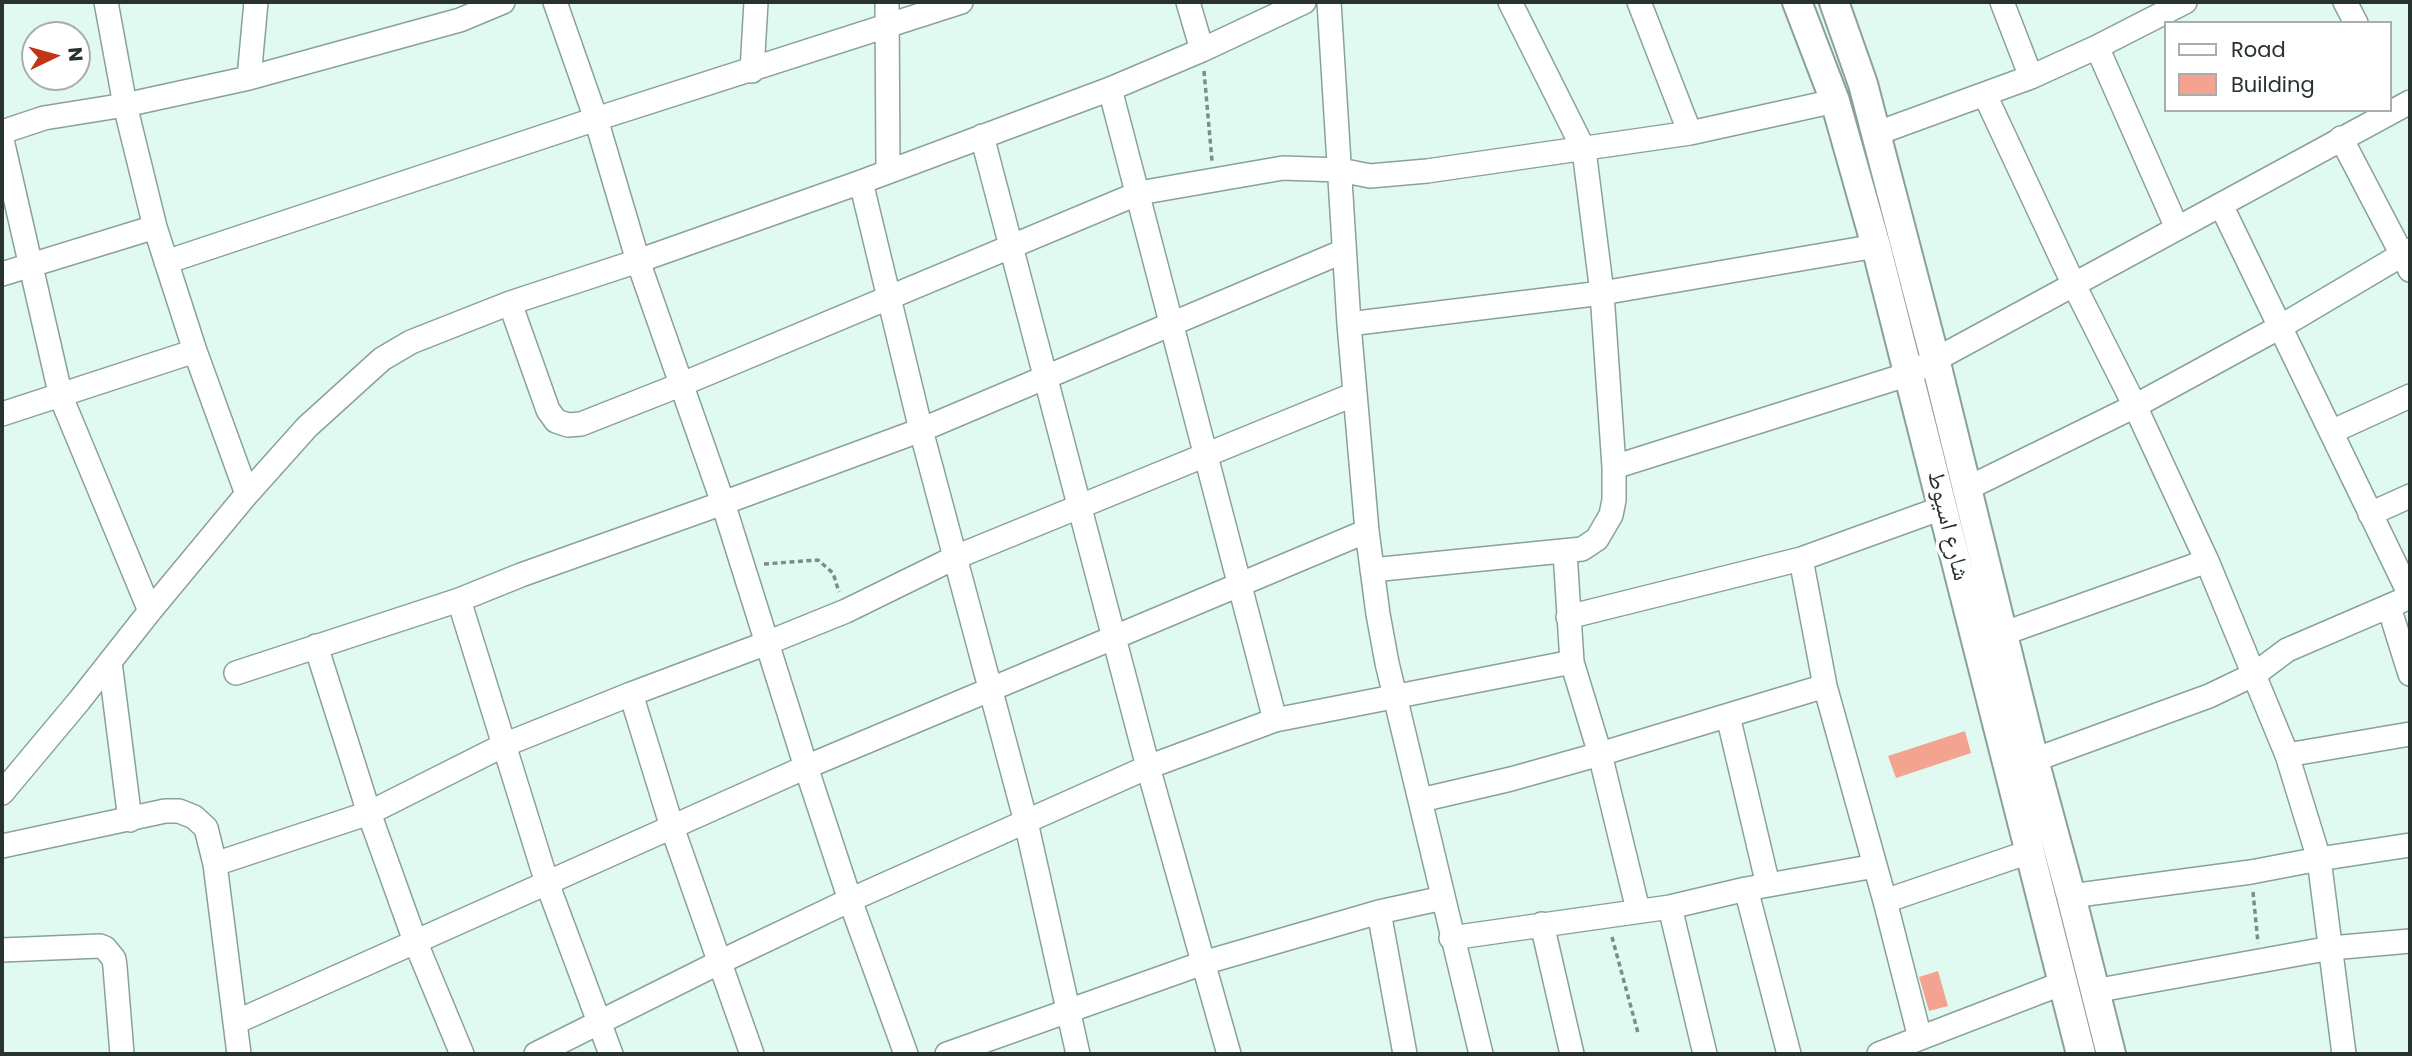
<!DOCTYPE html>
<meta charset="utf-8">
<style>
body{margin:0}
#map{position:relative;width:2412px;height:1056px;overflow:hidden;background:#e1faf1;font-family:Poppins,sans-serif}
canvas{display:block}
.frame{position:absolute;inset:0;border:4px solid #28322f;pointer-events:none}
.legend{position:absolute;left:2164px;top:21px;width:228px;height:91px;box-sizing:border-box;background:#fff;border:2px solid #a9adac;margin:0;padding:9px 12px;list-style:none;font-size:21px;color:#28322f}
.legend li{display:flex;align-items:center;gap:14px;height:35px}
.legend b{width:35px;border:2px solid #a9adac}
.north{position:absolute;left:21px;top:21px;width:70px;height:70px;box-sizing:border-box;background:#fff;border:2px solid #a9adac;border-radius:50%;rotate:85deg;font-size:19px;font-weight:700;line-height:28px;text-align:center;color:#28322f}
.north::after{content:'';display:block;margin:auto;width:24px;height:32px;background:#c03515;clip-path:polygon(50% 0,100% 100%,50% 72%,0 100%)}
</style>
<div id="map">
<canvas width="2412" height="1056"></canvas>
<div class="frame"></div>
<ul class="legend">
<li><b style="height:9px;background:#fff"></b>Road</li>
<li><b style="height:19px;background:#f3a38f"></b>Building</li>
</ul>
<div class="north">N</div>
</div>
<script>
const context = document.querySelector('canvas').getContext('2d');
context.lineJoin = 'round';
function fill(path, color) { context.fillStyle = color; context.fill(path, 'evenodd'); }
const poly = rows => new Path2D(rows.map(r => 'M' + r).join(''));
function stroke(path, color, width, dash) { context.strokeStyle = color; context.lineWidth = width; context.lineCap = dash ? 'butt' : 'round'; context.setLineDash(dash || []); context.stroke(path); }
function write(font, color, halo, rows, align = 'center') {
  context.font = font + ' Poppins,"Noto Naskh Arabic",sans-serif'; context.lineWidth = 7; context.setLineDash([]); context.textBaseline = 'middle'; context.strokeStyle = halo; context.fillStyle = color; for (const [text, x, y, turn = 0] of rows) {
    context.save(); context.translate(x, y); context.rotate((+turn || 0) * Math.PI / 180); context.textAlign = isNaN(turn) ? turn : align; if (halo) context.strokeText(text, 0, 0); context.fillText(text, 0, 0); context.restore();
  }
}
const building = poly([
 [1965,731,1971,753,1896,778,1888,756],
 [1938,971,1948,1006,1929,1011,1919,977]
]);
const path = poly([
 [1204,71,1212,161],
 [764,564,818,560,833,573,839,592],
 [2253,892,2258,943],
 [1612,937,1638,1033]
]);
const minor = poly([
 [106,2,125,105,155,227,195,351,247,494],
 [555,2,596,119,638,261,723,503,806,767,850,900,906,1054],
 [887,2,888,170],
 [1188,2,1202,50],
 [1329,2,1349,324,1367,531,1378,614,1387,663,1481,1054],
 [1510,2,1584,150,1602,293,1614,467],
 [1639,2,1690,133],
 [2002,2,2031,77],
 [2345,2,2356,23],
 [2097,47,2177,228],
 [752,71,756,2],
 [249,78,256,2],
 [1110,89,1275,720],
 [1985,95,2073,283,2135,406,2207,561,2287,755,2319,859,2344,1054],
 [2,132,44,118,125,105,249,78,460,20,503,2],
 [1875,134,2031,77,2097,47,2185,2],
 [982,136,1148,767,1229,1054],
 [2341,138,2410,270],
 [2,140,61,397,150,611],
 [861,182,921,430,1026,822,1078,1054],
 [2221,205,2410,595],
 [166,262,596,119,961,2],
 [2,274,155,227],
 [510,303,548,410,556,421,568,425,581,424,680,385,1139,193,1283,168,1340,170,1370,176,1427,171,1690,133,1835,101],
 [1349,324,1602,293,1876,246],
 [2,414,195,351],
 [2331,432,2410,396],
 [1966,489,2135,406,2280,327,2410,250],
 [2370,514,2410,496],
 [1565,552,1572,662,1600,754,1638,910],
 [1801,559,1825,686,1885,901,1920,1038],
 [1372,570,1582,549,1597,539,1611,515,1614,500,1614,467,1909,374,2410,102],
 [459,600,547,883,611,1054],
 [2389,607,2410,674],
 [1568,617,1801,559,1942,508],
 [2002,634,2207,561],
 [316,646,369,813,415,941,462,1054],
 [110,662,130,820],
 [236,673,459,600,521,575,723,503,921,430,1344,251],
 [631,694,672,827,752,1054],
 [1728,716,1768,885],
 [2287,755,2410,734],
 [2034,760,2209,696,2255,674,2287,650,2410,597],
 [2,793,79,701,150,611,247,494,307,427,382,359,411,342,510,303,638,261,861,182,1110,89,1202,50,1304,2],
 [1421,800,1511,779,1600,754,1825,686],
 [2,846,165,811,179,811,194,817,206,828,215,864,239,1054],
 [215,864,369,813,504,745,631,694,767,643,846,611,956,557,1355,394],
 [1746,889,1789,1054],
 [2071,896,2251,872,2319,859,2410,845],
 [1885,901,2029,852],
 [1670,907,1705,1054],
 [1379,912,1443,898],
 [1542,924,1572,1054],
 [1451,938,1670,907,1746,889,1875,866],
 [2,950,100,946,105,948,114,959,115,967,122,1054],
 [2094,991,2331,948,2410,941],
 [236,1022,806,767,1367,531],
 [536,1054,720,962,850,900,1148,767,1275,720,1572,662],
 [947,1054,1203,963,1379,912,1405,1054],
 [1879,1054,2063,983]
]);
const tertiary = poly([
 [1797,2,1835,101,1876,246,2081,1054],
 [1834,2,1863,84,1935,359,2034,760,2071,896,2111,1054]
]);
const streetNames = [
 ["شارع اسيوط",1947,526,76]
];
fill(building, '#f3a38f');
stroke(minor, '#8aa199', 26);
stroke(tertiary, '#8aa199', 32);
stroke(path, '#7c8d87', 3.5, [5, 3.5]);
stroke(minor, '#fff', 23);
stroke(tertiary, '#fff', 28);
write('24px', '#28322f', '#fff', streetNames);
</script>
